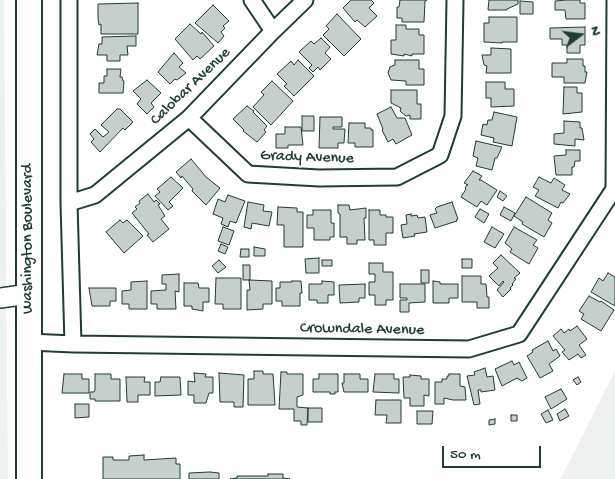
<!DOCTYPE html>
<style>
body{margin:0}
#map{position:relative;width:615px;height:479px;overflow:hidden;background:#fff;font-family:"Gochi Hand",sans-serif}
canvas{display:block}
.north{position:absolute;left:555px;top:10px;width:50px;height:50px;-webkit-text-stroke:4px #fff;paint-order:stroke;rotate:75deg;font-size:14px;font-weight:700;line-height:20px;text-align:center;color:#1f3d34}
.north::after{content:'';display:block;margin:auto;width:18px;height:22px;background:#1f3d34;clip-path:polygon(50% 0,100% 100%,50% 72%,0 100%)}
.scale{position:absolute;left:442px;top:446px;width:99px;height:22px;box-sizing:border-box;border:2px solid #1f3d34;border-top:0;padding-left:6px;font-size:15px;line-height:18px;white-space:nowrap;color:#1f3d34;-webkit-text-stroke:4px #fff;paint-order:stroke}
</style>
<div id="map">
<canvas width="615" height="479"></canvas>
<div class="north">N</div>
<div class="scale">50 m</div>
</div>
<script>
const context = document.querySelector('canvas').getContext('2d');
context.lineJoin = 'round';
function fill(path, color) { context.fillStyle = color; context.fill(path, 'evenodd'); }
const poly = rows => new Path2D(rows.map(r => 'M' + r).join(''));
function stroke(path, color, width, dash) { context.strokeStyle = color; context.lineWidth = width; context.lineCap = dash ? 'butt' : 'round'; context.setLineDash(dash || []); context.stroke(path); }
function write(font, color, halo, rows, align = 'center') {
  context.font = font + ' "Gochi Hand",sans-serif'; context.lineWidth = 4; context.setLineDash([]); context.textBaseline = 'middle'; context.strokeStyle = halo; context.fillStyle = color; for (const [text, x, y, turn = 0] of rows) {
    context.save(); context.translate(x, y); context.rotate((+turn || 0) * Math.PI / 180); context.textAlign = isNaN(turn) ? turn : align; if (halo) context.strokeText(text, 0, 0); context.fillText(text, 0, 0); context.restore();
  }
}
const built = poly([
 [0,0,4,0,8,479,0,479],
 [615,371,615,479,560,479,565,470]
]);
const building = poly([
 [351,0,371,0,374,3,369,8,377,16,365,27,357,20,355,22,343,8,351,0],
 [400,0,427,0,425,1,424,22,402,22,402,18,397,18,397,7,399,7,400,0],
 [489,0,518,0,518,4,507,9,507,10,488,10,489,0],
 [566,0,580,0,580,3,585,3,585,19,566,19,565,10,555,10,555,1,566,0],
 [520,1,533,2,533,14,520,14,520,1],
 [138,3,138,34,101,34,101,24,99,25,98,18,98,4,138,3],
 [213,5,229,21,223,26,225,28,221,32,224,36,218,43,195,23,213,5],
 [337,14,361,39,344,56,323,35,329,29,326,26,337,14],
 [489,17,517,17,517,42,502,42,502,43,484,42,484,23,489,23,489,17],
 [190,24,201,34,202,32,214,46,200,59,197,56,193,60,175,39,190,24],
 [396,25,406,25,406,29,419,29,419,35,424,35,424,54,412,54,412,56,404,54,404,56,391,54,391,40,396,40,396,25],
 [585,27,585,45,580,45,580,53,567,53,567,45,562,45,562,39,550,39,550,28,585,27],
 [136,36,136,46,127,46,128,55,120,55,120,61,107,61,107,55,97,55,99,44,102,44,102,37,136,36],
 [321,38,330,47,325,53,331,59,320,70,318,67,313,72,309,68,312,65,299,52,311,41,314,44,321,38],
 [491,48,511,49,511,73,486,73,487,66,484,65,482,55,491,55,491,48],
 [174,53,183,63,179,67,186,73,177,80,175,79,170,84,158,72,174,53],
 [567,59,583,59,583,66,585,66,585,72,587,72,585,83,564,83,564,77,552,77,552,63,567,63,567,59],
 [298,60,314,76,294,96,284,86,287,84,277,74,291,61,294,65,298,60],
 [395,60,419,60,419,69,424,69,424,85,406,85,406,81,391,80,388,73,390,67,395,65,395,60],
 [107,69,121,69,120,77,122,77,123,81,124,81,123,93,99,93,99,83,104,83,104,76,107,76,107,69],
 [147,80,161,93,151,103,154,107,147,114,137,104,141,99,133,91,147,80],
 [272,81,293,101,271,125,253,107,264,95,261,92,272,81],
 [486,82,505,82,505,89,514,89,514,106,491,107,491,98,486,98,486,82],
 [564,87,577,87,577,93,582,93,582,112,563,114,564,87],
 [391,90,417,90,417,104,421,104,421,119,410,119,410,115,406,116,400,111,401,108,391,103,391,90],
 [247,106,254,111,253,112,267,126,264,130,266,132,257,142,243,131,244,130,233,119,247,106],
 [391,107,397,118,405,118,412,135,396,144,393,139,388,142,382,130,383,129,377,114,391,107],
 [117,109,120,109,133,122,125,130,123,128,100,152,91,142,94,139,90,134,95,129,103,137,109,132,101,125,117,109],
 [494,112,517,117,512,146,493,142,494,138,481,135,483,124,487,125,488,120,492,120,494,112],
 [302,116,314,116,314,131,302,131,302,116],
 [320,117,342,117,342,127,333,127,333,129,345,129,344,143,338,143,338,148,319,148,320,117],
 [564,121,580,122,580,128,582,128,584,140,575,139,575,146,554,144,554,134,564,133,564,121],
 [349,123,365,123,365,128,371,128,371,130,373,130,373,147,355,147,355,143,348,143,349,123],
 [285,127,301,127,303,145,288,145,288,148,276,148,276,134,285,134,285,127],
 [476,141,502,147,497,158,495,158,492,170,476,166,478,158,473,156,476,141],
 [566,150,580,150,580,161,575,161,574,167,572,167,572,175,556,175,554,156,566,155,566,150],
 [191,159,206,177,220,188,206,205,192,191,193,189,182,176,181,178,176,172,191,159],
 [473,171,482,176,479,180,481,180,497,190,487,205,481,201,477,207,461,197,466,189,465,188,467,185,468,185,464,183,473,171],
 [171,177,183,188,169,202,173,206,168,210,155,196,160,192,157,189,171,177],
 [539,177,551,183,554,178,565,185,562,190,570,194,563,203,561,202,558,208,535,196,539,190,533,187,539,177],
 [500,191,507,196,503,201,497,197,500,191],
 [148,194,154,202,156,200,160,204,158,205,165,216,161,219,169,229,153,242,147,235,149,234,132,213,137,209,135,207,140,203,139,201,148,194],
 [228,195,245,201,236,223,230,221,228,227,221,224,223,218,213,214,218,199,225,202,228,195],
 [526,197,552,213,548,220,552,223,544,237,522,224,523,222,514,216,526,197],
 [248,202,264,205,263,211,272,212,269,226,252,223,251,229,244,227,248,202],
 [452,202,458,219,456,220,457,221,435,228,430,215,437,213,435,209,437,207,452,202],
 [338,205,349,205,350,210,366,208,366,218,364,218,365,240,357,240,357,244,347,244,347,237,340,237,340,214,338,213,338,205],
 [278,207,297,208,297,212,303,212,303,247,284,247,284,225,277,225,278,207],
 [504,207,515,213,511,221,500,215,504,207],
 [480,209,489,214,484,223,475,217,480,209],
 [313,210,331,210,331,223,334,223,334,237,330,237,330,240,314,240,314,228,307,228,307,215,313,215,313,210],
 [369,210,380,210,380,215,386,215,386,217,393,217,393,233,386,233,386,245,374,245,374,240,369,240,369,210],
 [411,214,411,216,417,215,418,218,425,217,427,232,414,234,415,236,403,238,401,225,407,224,406,215,411,214],
 [120,220,123,223,127,220,143,236,124,253,106,232,120,220],
 [223,227,234,231,229,245,218,241,223,227],
 [492,227,504,234,495,248,484,242,492,227],
 [514,227,537,240,533,245,538,248,529,264,513,254,510,252,512,249,505,243,514,227],
 [221,244,228,247,225,254,218,251,221,244],
 [254,247,265,249,265,256,254,256,254,247],
 [241,249,249,249,249,257,240,257,241,249],
 [501,255,520,273,514,278,516,279,512,284,513,285,510,288,511,289,503,297,497,290,504,282,503,281,499,286,489,276,498,268,493,263,501,255],
 [319,258,319,273,306,273,305,259,319,258],
 [462,259,472,259,472,268,462,268,462,259],
 [219,260,226,267,218,273,212,266,219,260],
 [322,260,332,260,332,266,322,266,322,260],
 [369,263,383,263,383,272,393,272,393,300,386,300,386,305,375,305,375,295,369,295,369,282,375,282,375,274,369,274,369,263],
 [243,265,250,265,250,280,243,280,243,265],
 [421,270,429,270,429,283,421,283,421,270],
 [608,273,615,277,615,306,591,292,599,278,603,281,608,273],
 [179,274,179,292,175,291,176,309,157,309,157,304,151,304,151,291,166,290,166,284,162,284,162,275,179,274],
 [462,276,481,276,481,284,486,284,487,297,489,297,489,308,477,308,477,302,462,302,462,276],
 [216,278,241,278,241,309,223,309,223,304,215,304,216,278],
 [249,280,272,281,272,304,263,304,263,309,247,310,247,290,250,290,249,280],
 [147,281,147,309,129,309,129,304,122,304,122,291,131,290,131,282,147,281],
 [292,281,301,281,302,293,300,293,300,306,282,306,282,301,276,301,276,288,280,288,280,282,292,282,292,281],
 [322,281,334,282,334,295,328,295,328,303,317,303,317,300,309,300,309,284,322,284,322,281],
 [433,281,440,282,440,284,458,284,458,298,449,298,449,303,433,303,433,281],
 [184,283,198,283,199,288,209,288,209,302,203,302,203,311,192,309,192,306,184,306,184,283],
 [365,284,365,298,359,298,359,302,340,303,339,285,365,284],
 [400,284,425,284,425,302,409,303,409,312,400,312,400,300,407,300,407,298,400,298,400,284],
 [89,288,116,288,116,301,110,301,110,306,92,306,89,288],
 [589,296,600,302,601,301,614,310,601,331,581,319,584,314,579,311,589,296],
 [577,326,587,339,579,345,586,355,581,358,578,354,569,360,562,352,565,350,553,336,561,329,564,333,569,329,570,331,577,326],
 [548,341,553,351,556,349,560,356,549,364,553,371,540,378,527,356,533,352,532,350,548,341],
 [512,361,514,365,519,362,527,378,522,381,517,378,502,386,495,369,512,361],
 [485,368,487,377,493,376,495,390,481,392,481,390,478,390,480,404,474,405,467,376,475,375,474,372,485,368],
 [254,371,263,371,263,374,273,374,275,405,248,405,248,379,254,379,254,371],
 [281,372,287,372,287,374,303,374,303,395,297,397,297,407,308,408,307,425,301,425,301,421,294,421,294,409,279,409,281,372],
 [194,373,206,374,205,377,213,377,213,393,209,393,206,403,194,403,194,395,188,395,188,381,195,382,194,373],
 [219,373,244,375,243,407,234,407,234,402,220,402,219,373],
 [64,374,82,374,82,379,89,379,89,393,62,393,64,374],
 [95,374,111,374,111,379,120,379,120,401,95,401,95,399,90,399,90,392,94,392,95,390,95,374],
 [319,374,338,374,338,392,335,392,335,394,330,394,330,392,313,392,313,379,319,379,319,374],
 [344,374,360,374,360,379,368,379,368,392,344,392,342,383,344,383,344,374],
 [375,374,394,374,394,379,399,379,399,393,373,392,375,374],
 [449,374,460,374,460,386,465,387,466,400,453,400,444,398,444,404,435,404,435,382,442,382,442,379,447,379,447,376,449,376,449,374],
 [410,375,421,376,421,379,429,379,429,396,424,395,424,406,410,406,410,398,404,398,403,377,410,377,410,375],
 [126,377,145,377,144,382,150,382,150,395,138,395,138,402,127,402,126,377],
 [161,377,180,377,181,395,155,396,155,382,160,382,161,377],
 [578,377,581,382,577,385,573,380,578,377],
 [561,389,567,399,551,409,545,397,561,389],
 [376,400,401,400,401,423,386,423,387,415,375,415,376,400],
 [75,404,89,404,89,417,75,418,75,404],
 [308,408,322,408,322,422,308,422,308,408],
 [565,409,569,416,560,421,557,414,565,409],
 [548,410,553,420,546,423,541,414,548,410],
 [417,411,433,411,432,424,417,424,417,411],
 [511,415,517,415,517,421,511,421,511,415],
 [495,419,495,424,489,425,489,420,495,419],
 [144,455,144,460,176,458,176,464,180,464,180,479,103,479,103,457,113,457,113,460,129,460,129,456,144,455],
 [210,472,219,473,219,479,189,479,189,473,210,472],
 [268,474,283,474,283,478,290,479,230,479,237,478,237,476,268,476,268,474]
]);
const minor = poly([
 [69,0,69,203,73,344],
 [252,0,273,31],
 [189,118,248,174,319,178,397,177,440,155,453,116,455,0],
 [614,189,615,0],
 [69,203,95,195,189,118,273,31,305,0],
 [29,342,73,344,469,349,519,334,614,189]
]);
const tertiary = poly([
 [0,298,29,294]
]);
const primary = poly([
 [29,479,29,0]
]);
const streetNames = [
 ["Calobar Avenue",191,87,-44],
 ["Grady Avenue",307,158,2],
 ["Washington Boulevard",29,239,-90],
 ["Crowndale Avenue",362,330,1]
];
fill(built, '#eef1f0');
fill(building, '#c7cfcc');
stroke(building, '#1f3d34', 1);
stroke(minor, '#1f3d34', 19);
stroke(tertiary, '#1f3d34', 22);
stroke(primary, '#1f3d34', 28);
stroke(minor, '#fff', 15);
stroke(tertiary, '#fff', 19);
stroke(primary, '#fff', 24);
write('16px', '#1f3d34', '#fff', streetNames);
</script>
